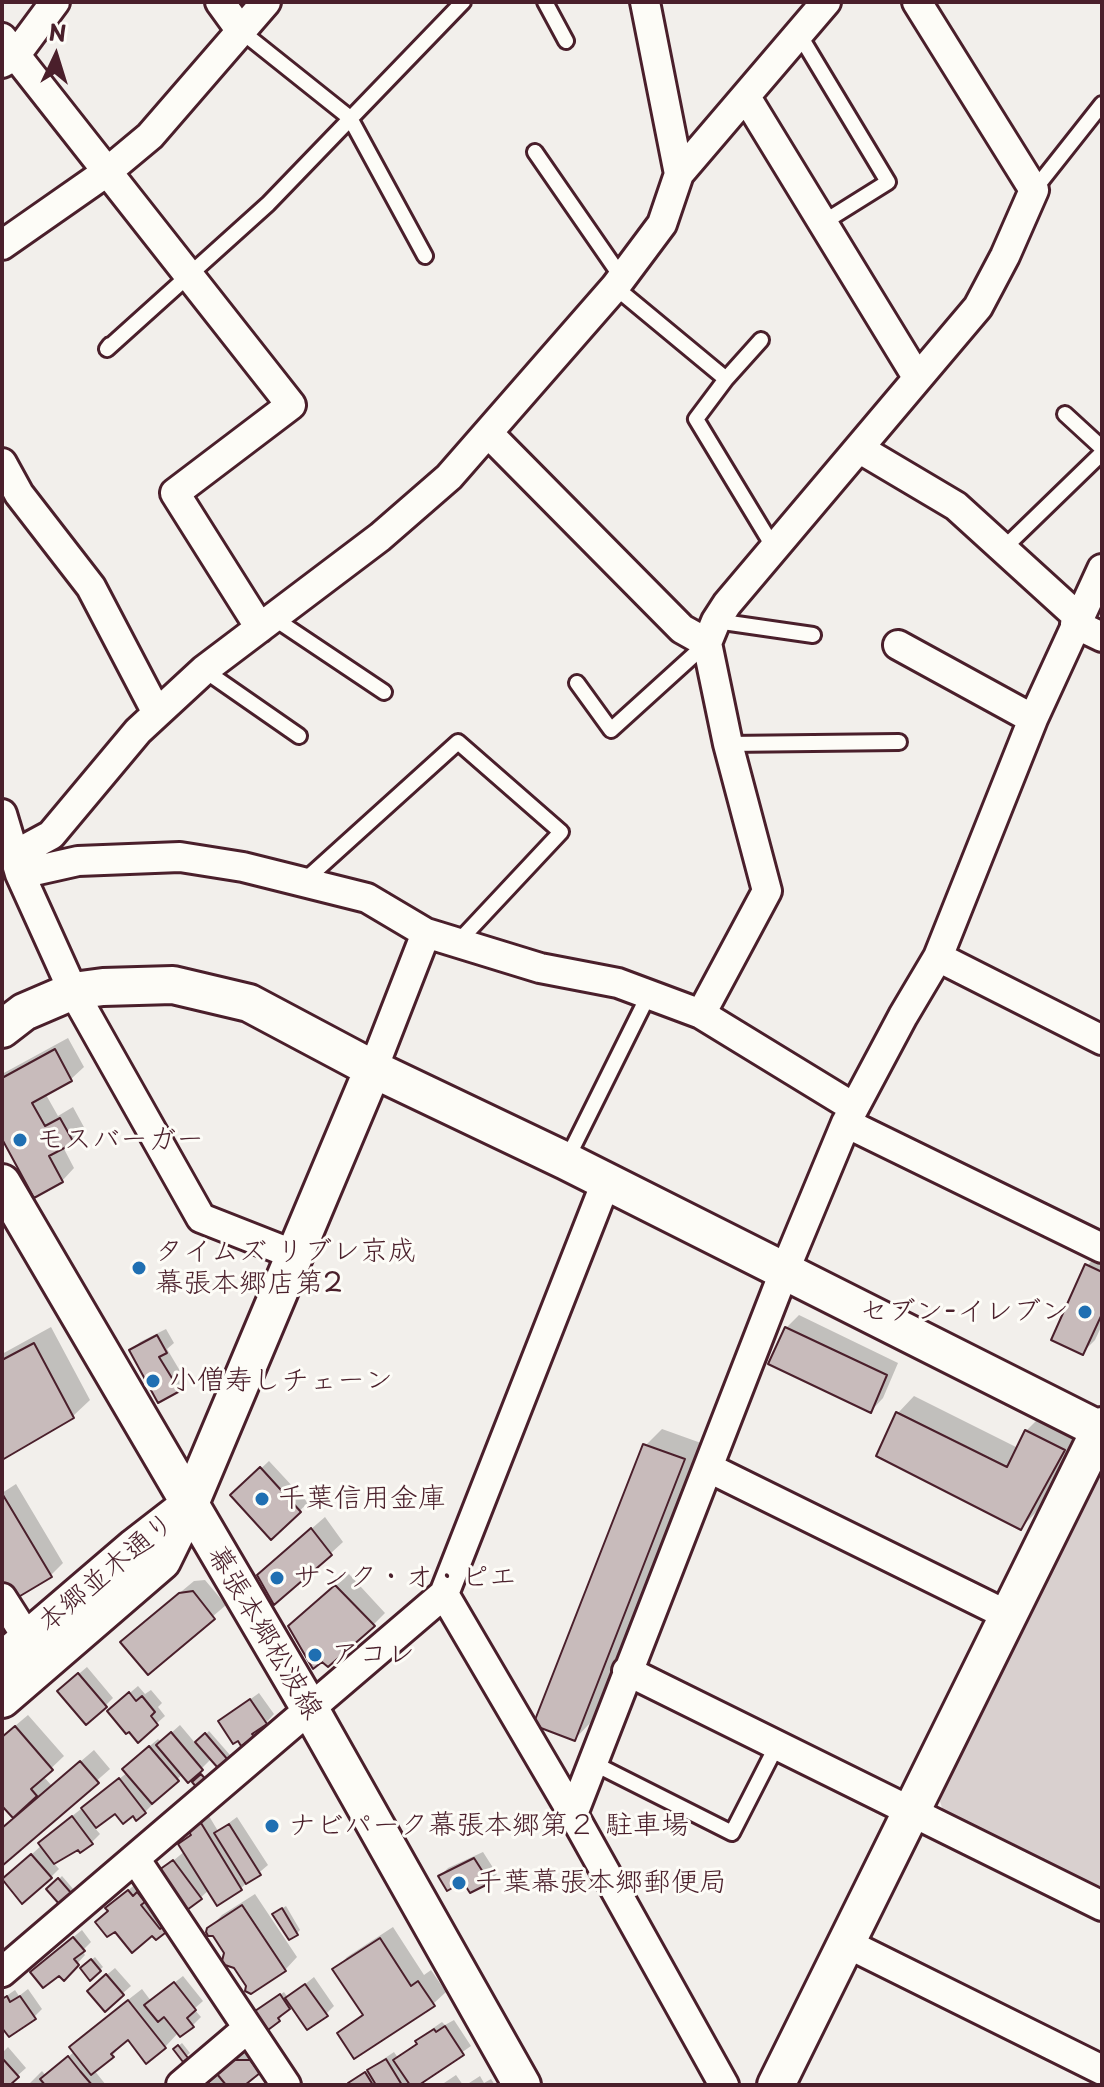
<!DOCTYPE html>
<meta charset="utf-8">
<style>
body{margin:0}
#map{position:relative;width:1104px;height:2087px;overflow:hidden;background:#f2efeb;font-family:"Playpen Sans",sans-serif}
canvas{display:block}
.frame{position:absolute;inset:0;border:4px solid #4a1f2b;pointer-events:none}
.north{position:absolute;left:16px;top:16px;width:80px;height:80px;-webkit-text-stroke:6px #fdfcf7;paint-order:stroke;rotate:4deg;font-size:22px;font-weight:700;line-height:32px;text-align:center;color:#4a1f2b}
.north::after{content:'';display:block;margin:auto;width:28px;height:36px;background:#4a1f2b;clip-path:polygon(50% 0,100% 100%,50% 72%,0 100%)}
</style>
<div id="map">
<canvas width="1104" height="2087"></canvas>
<div class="frame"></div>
<div class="north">N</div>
</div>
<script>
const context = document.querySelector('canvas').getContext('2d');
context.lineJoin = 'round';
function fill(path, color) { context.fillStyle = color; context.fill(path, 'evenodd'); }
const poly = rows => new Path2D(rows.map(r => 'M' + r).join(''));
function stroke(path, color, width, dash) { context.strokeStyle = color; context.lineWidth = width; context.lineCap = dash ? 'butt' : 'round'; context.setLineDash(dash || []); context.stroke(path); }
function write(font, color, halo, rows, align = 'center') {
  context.font = font + ' "Playpen Sans","Klee One",sans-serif'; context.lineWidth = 6; context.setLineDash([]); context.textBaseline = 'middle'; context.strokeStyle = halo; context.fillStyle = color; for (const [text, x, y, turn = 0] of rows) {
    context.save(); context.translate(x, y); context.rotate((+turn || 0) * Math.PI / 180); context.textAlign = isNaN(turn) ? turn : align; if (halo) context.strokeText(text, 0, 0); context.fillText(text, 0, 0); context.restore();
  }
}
const green = poly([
 [1102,1473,1102,1891,943,1811,938,1795]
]);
const shadow = poly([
 [68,1038,84,1067,71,1079,45,1093,58,1116,73,1107,85,1129,73,1141,63,1147,74,1168,62,1181,2,1135,2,1074],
 [1099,1253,1102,1254,1102,1325,1095,1340,1082,1353,1087,1266],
 [799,1315,898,1363,883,1398,871,1411,786,1328],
 [51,1327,90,1400,73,1416,2,1458,2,1354],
 [166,1329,174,1343,167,1349,186,1381,178,1389,132,1350,140,1342],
 [914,1396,1018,1448,1026,1431,1043,1414,1080,1433,1037,1511,1021,1528,879,1455,898,1413],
 [662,1429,701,1443,591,1722,575,1739,645,1446],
 [269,1461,308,1503,271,1537,233,1495],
 [16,1484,63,1563,51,1575,11,1600,2,1585,2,1493],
 [325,1517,343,1542,330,1554,272,1563],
 [349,1574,385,1613,373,1625,304,1614],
 [205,1580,226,1605,148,1672,135,1630,194,1581],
 [87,1667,113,1698,105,1706,68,1683],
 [138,1686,145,1694,151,1690,162,1703,158,1707,165,1716,138,1740,118,1703],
 [259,1693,274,1714,254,1736,220,1721],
 [28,1715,64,1756,43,1776,52,1786,94,1750,110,1769,2,1864,2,1829,15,1818,2,1803,2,1737],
 [180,1725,196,1744,209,1731,230,1755,218,1765,212,1758,202,1768,183,1774,151,1802,153,1804,145,1812,134,1814,116,1811,94,1827,100,1834,92,1842,81,1851,78,1848,53,1862,59,1869,51,1877,12,1872,42,1845,40,1843,48,1835,128,1772,132,1761,158,1739,161,1742],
 [209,1816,218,1831,237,1817,268,1865,241,1888,209,1890,200,1898,162,1870,185,1851,180,1844,192,1834,191,1831,199,1823],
 [483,1852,497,1874,489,1882,440,1876,448,1868],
 [62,1876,74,1890,60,1902,49,1889],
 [137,1883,176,1921,156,1938,110,1910,116,1900],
 [255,1894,297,1957,285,1970,248,1986,209,1929,222,1915],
 [286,1906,300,1930,297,1933,278,1911],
 [393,1927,424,1975,431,1970,446,1992,433,2004,339,2033,364,2013,335,1970,347,1957],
 [82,1930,91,1942,82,1951,85,1955,64,1978,40,1964],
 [95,1957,103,1967,90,1978,82,1968],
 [115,1968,131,1986,105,2009,97,1983],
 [183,1976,203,2001,194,2009,201,2017,193,2025,179,2032,165,2047,128,2038,112,2056,94,2070,106,2085,28,2085,42,2071,46,2076,75,2051,71,2047,84,2034,142,1989,151,2001],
 [314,1977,334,2006,326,2014,292,2004,280,2014,282,2016,279,2020,261,2008,284,1992,288,1998],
 [28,1989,42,2009,34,2017,2,2024,2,1999,15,1990,19,1996],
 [454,2020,471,2046,415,2085,345,2085,394,2052,398,2058,419,2042,426,2033,442,2022,445,2025],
 [182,2043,190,2053,183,2059,175,2049],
 [8,2047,26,2068,7,2085,2,2085,2,2053],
 [244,2052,258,2053,266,2063,242,2085,208,2085],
 [456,2075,463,2085,441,2085],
 [480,2076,484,2083,491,2079,495,2085,466,2085]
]);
const building = poly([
 [55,1049,72,1081,32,1103,45,1126,60,1118,74,1143,49,1156,63,1182,34,1198,2,1139,2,1078,55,1049],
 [1085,1264,1102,1272,1102,1314,1083,1355,1051,1340,1085,1264],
 [785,1327,887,1375,871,1413,768,1364,785,1327],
 [157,1335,167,1353,159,1357,180,1391,158,1403,129,1350,157,1335],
 [34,1343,74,1418,2,1460,2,1360,34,1343],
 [896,1412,1007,1467,1025,1430,1065,1450,1021,1530,876,1456,896,1412],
 [643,1444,685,1459,575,1741,533,1725,643,1444],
 [260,1467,301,1512,271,1540,230,1495,260,1467],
 [3,1495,52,1577,10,1602,2,1589,3,1495],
 [311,1528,332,1555,274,1605,257,1575,311,1528],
 [335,1585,375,1626,328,1667,322,1662,313,1669,288,1626,335,1585],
 [193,1591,215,1619,148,1675,120,1642,179,1593,193,1591],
 [78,1673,107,1707,86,1725,57,1691,78,1673],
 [129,1692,136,1701,142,1696,155,1712,151,1716,158,1725,138,1743,129,1732,126,1734,107,1711,129,1692],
 [250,1699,267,1724,252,1734,255,1737,241,1746,238,1741,233,1744,218,1721,250,1699],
 [15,1726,53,1770,31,1789,37,1796,13,1818,2,1806,2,1737,15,1726],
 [171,1732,203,1770,188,1783,156,1745,171,1732],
 [205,1733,228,1760,218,1768,195,1742,205,1733],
 [149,1746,179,1781,152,1804,122,1769,149,1746],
 [80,1761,99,1783,2,1866,2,1828,80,1761],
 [201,1774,207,1781,198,1789,192,1782,201,1774],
 [119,1778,146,1813,136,1821,133,1816,123,1824,115,1814,96,1828,81,1808,119,1778],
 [72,1816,93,1844,80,1853,78,1850,54,1864,38,1843,72,1816],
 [201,1823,242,1890,217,1906,178,1844,191,1835,188,1831,201,1823],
 [229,1824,261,1875,246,1884,214,1833,229,1824],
 [31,1854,52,1878,22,1904,2,1879,31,1854],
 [474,1858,490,1883,470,1893,463,1882,447,1891,438,1876,474,1858],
 [173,1860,202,1899,187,1910,159,1870,173,1860],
 [58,1878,72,1894,60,1905,46,1889,58,1878],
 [128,1890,133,1896,137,1892,145,1902,141,1905,160,1929,165,1925,169,1930,156,1940,152,1936,132,1953,115,1932,107,1937,95,1922,108,1911,105,1908,128,1890],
 [242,1905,286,1971,251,1994,245,1991,246,1986,234,1968,225,1965,222,1961,224,1953,213,1936,208,1936,206,1932,207,1928,242,1905],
 [282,1908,298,1935,289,1940,272,1914,282,1908],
 [73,1937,85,1951,74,1959,79,1965,64,1981,59,1976,43,1988,30,1972,73,1937],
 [380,1938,411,1986,418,1981,435,2006,354,2059,337,2033,363,2015,332,1969,380,1938],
 [91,1959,101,1971,90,1981,80,1968,91,1959],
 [106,1974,124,1995,105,2012,87,1991,106,1974],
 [174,1982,196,2010,187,2018,194,2027,180,2037,164,2017,158,2022,144,2005,174,1982],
 [305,1984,328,2016,307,2030,285,1998,305,1984],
 [280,1994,290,2009,278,2018,280,2021,268,2030,255,2011,280,1994],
 [7,1996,10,2002,20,1996,36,2019,9,2037,2,2028,2,1999,7,1996],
 [128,2000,166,2048,146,2064,128,2040,111,2054,114,2057,91,2075,69,2047,128,2000],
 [445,2026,464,2055,419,2085,410,2085,393,2060,417,2044,415,2041,434,2029,436,2032,445,2026],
 [178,2045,188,2058,183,2062,173,2049,178,2045],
 [68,2056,80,2071,92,2085,45,2085,40,2079,68,2056],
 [2,2058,19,2077,10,2085,2,2085,2,2058],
 [386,2059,402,2085,376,2085,367,2070,386,2059],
 [234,2060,250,2060,260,2073,245,2085,226,2085,217,2074,234,2060],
 [365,2072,373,2085,349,2085,348,2083,365,2072]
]);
const service = poly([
 [545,2,566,41],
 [241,31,350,118,425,256],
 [799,34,888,182,824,222],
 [535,152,622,278],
 [1034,190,1102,104],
 [615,287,726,379],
 [761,340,726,379,696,419,774,548],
 [110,345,107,349,268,204,463,2],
 [1065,414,1102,448],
 [1004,548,1102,453],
 [275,619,384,692],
 [716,621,813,635],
 [204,670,299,736],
 [577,683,611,730,707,643],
 [728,744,899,742],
 [303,882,458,742,561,832,458,942],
 [566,1161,649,994],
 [593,1763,732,1833,777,1745]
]);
const minor = poly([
 [220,2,241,31],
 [645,2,679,174],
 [2,38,291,405,175,493,260,628],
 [2,63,15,56,55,2],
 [746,97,917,377],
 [2,245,108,171,150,136,266,2],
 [488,433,682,629,707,643],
 [860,449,956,506,1078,617],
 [2,463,19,494,91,587,157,713],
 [1075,624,1102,637],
 [898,645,1033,719],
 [2,814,20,874,73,991,201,1218,295,1255],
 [16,854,51,835,138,731,204,670,380,537,449,477,615,287,662,224,679,174,826,2],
 [20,874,78,861,180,857,243,867,367,898,426,933,540,968,618,983,701,1014,853,1107],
 [938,957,1102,1040],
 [701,1014,767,891,728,744,707,643,716,621,727,604,978,307,1005,256,1034,190,917,2],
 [373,1069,426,933],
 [846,1123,1102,1248],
 [709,1468,1007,1615],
 [444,1594,573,1814,724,2085],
 [2,1598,28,1639],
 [627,1671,1102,1906],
 [573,1814,784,1272,846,1123,903,1016,938,957,1033,719,1102,569],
 [136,1860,286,2085],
 [846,1943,1102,2070],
 [2,1972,444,1594,606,1182],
 [181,2085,248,2028]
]);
const tertiary = poly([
 [2,1029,24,1012,73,991,103,987,173,985,249,1003,373,1069,566,1161,1102,1431],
 [2,1183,310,1709,522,2085],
 [2,1661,135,1547,184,1509],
 [2,1699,162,1561,189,1506,373,1069],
 [776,2085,1102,1426]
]);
const markers = [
 [20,1140,8,"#1f6fb2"],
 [139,1268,8,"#1f6fb2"],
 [1085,1312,8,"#1f6fb2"],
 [153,1381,8,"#1f6fb2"],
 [262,1499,8,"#1f6fb2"],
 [277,1578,8,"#1f6fb2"],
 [315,1655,8,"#1f6fb2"],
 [272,1826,8,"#1f6fb2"],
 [459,1883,8,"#1f6fb2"]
];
const poiNames = [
 ["モスバーガー",36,1140],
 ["タイムズ リブレ京成",155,1252],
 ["幕張本郷店第2",155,1284],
 ["セブン-イレブン",1069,1312,"right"],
 ["小僧寿しチェーン",169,1381],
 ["千葉信用金庫",278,1499],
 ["サンク・オ・ピエ",293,1578],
 ["アコレ",331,1655],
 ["ナビパーク幕張本郷第２ 駐車場",288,1826],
 ["千葉幕張本郷郵便局",475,1883]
];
const streetNames = [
 ["本郷並木通り",107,1573,-40],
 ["幕張本郷松波線",264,1633,59]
];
fill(green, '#d9d0cf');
fill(shadow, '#0003');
fill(building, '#c8bbbb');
stroke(building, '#4a1f2b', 2);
stroke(service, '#4a1f2b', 20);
stroke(minor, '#4a1f2b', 34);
stroke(tertiary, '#4a1f2b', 42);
stroke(service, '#fdfcf7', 14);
stroke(minor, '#fdfcf7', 28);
stroke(tertiary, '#fdfcf7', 36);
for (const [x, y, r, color] of markers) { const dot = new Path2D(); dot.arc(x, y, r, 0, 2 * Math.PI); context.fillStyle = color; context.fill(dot); stroke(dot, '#fdfcf7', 3); }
write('28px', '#4a1f2b', '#fdfcf7', poiNames, 'left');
write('28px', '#4a1f2b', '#fdfcf7', streetNames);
</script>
